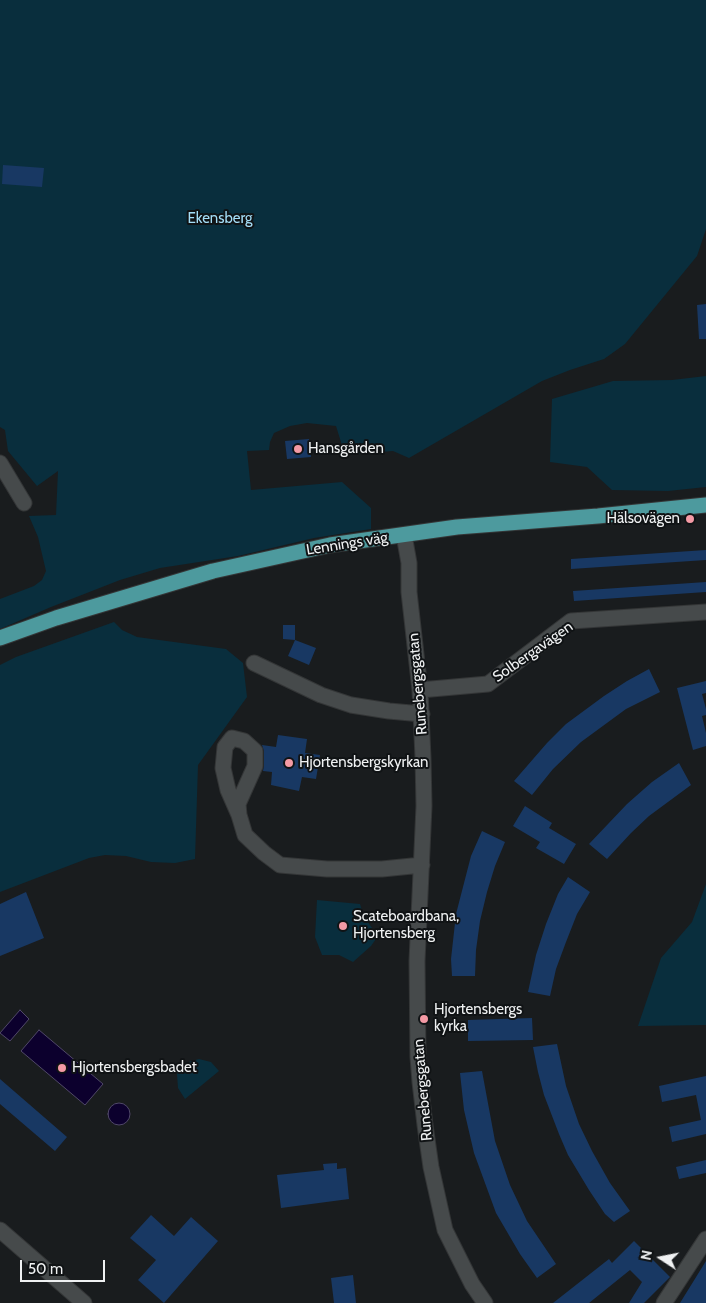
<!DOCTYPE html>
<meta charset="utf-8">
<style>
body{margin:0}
#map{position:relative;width:706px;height:1303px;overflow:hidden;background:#191c1e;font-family:Cabin,sans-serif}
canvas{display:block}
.north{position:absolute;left:636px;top:1233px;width:50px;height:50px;-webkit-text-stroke:4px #101315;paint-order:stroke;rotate:281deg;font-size:14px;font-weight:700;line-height:20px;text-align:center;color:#eff1f2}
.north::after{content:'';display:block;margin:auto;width:18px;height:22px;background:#eff1f2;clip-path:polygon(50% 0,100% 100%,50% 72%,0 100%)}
.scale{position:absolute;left:20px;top:1260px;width:85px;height:22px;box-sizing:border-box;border:2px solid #eff1f2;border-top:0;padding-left:6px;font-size:15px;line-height:18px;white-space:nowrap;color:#eff1f2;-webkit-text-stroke:4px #101315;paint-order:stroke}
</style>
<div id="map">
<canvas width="706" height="1303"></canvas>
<div class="north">N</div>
<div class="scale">50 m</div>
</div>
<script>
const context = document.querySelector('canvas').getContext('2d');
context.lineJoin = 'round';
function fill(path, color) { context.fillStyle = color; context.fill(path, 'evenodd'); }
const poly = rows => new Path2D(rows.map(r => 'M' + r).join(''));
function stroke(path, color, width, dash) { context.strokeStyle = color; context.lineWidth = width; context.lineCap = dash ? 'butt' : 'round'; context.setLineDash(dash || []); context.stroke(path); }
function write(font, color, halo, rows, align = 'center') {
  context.font = font + ' Cabin,sans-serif'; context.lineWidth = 4; context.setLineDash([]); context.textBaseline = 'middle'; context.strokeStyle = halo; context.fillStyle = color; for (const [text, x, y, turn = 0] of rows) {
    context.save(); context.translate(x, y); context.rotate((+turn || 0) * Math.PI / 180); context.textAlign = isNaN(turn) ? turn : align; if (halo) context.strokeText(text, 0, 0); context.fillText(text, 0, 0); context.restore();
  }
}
const green = poly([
 [0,0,706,0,706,229,697,256,625,344,604,359,570,370,542,381,409,458,393,451,345,455,336,426,307,423,290,426,274,433,270,442,269,450,247,451,251,490,342,482,371,508,371,529,314,538,238,556,160,568,120,580,51,607,0,629,0,599,34,586,42,580,46,571,38,537,29,516,56,515,58,471,37,486,8,451,5,430,0,427],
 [706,376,706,487,668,491,612,490,587,467,550,462,552,399,613,381,672,380],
 [114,622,122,630,137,637,226,649,243,663,247,697,198,765,195,859,175,863,151,862,126,856,105,855,89,858,0,892,0,665,16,657],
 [706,884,706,1025,638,1026,661,958,692,922],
 [317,900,360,904,364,917,378,936,371,946,353,962,339,955,322,955,315,937],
 [199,1059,211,1062,219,1071,185,1099,178,1088,177,1074,185,1063]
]);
const water = poly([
 [20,1010,29,1019,10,1041,0,1033,20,1010],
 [39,1030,103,1084,85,1105,21,1051,39,1030],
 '108 1114a11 11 0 1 1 22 0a11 11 0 1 1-22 0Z'
]);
const building = poly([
 [3,165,44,168,42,187,2,184],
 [706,304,706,339,699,339,697,305],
 [309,439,311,457,287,459,285,441],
 [706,550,706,560,571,569,571,559],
 [706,582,706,592,574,601,573,591],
 [283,625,295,625,295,640,283,639],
 [295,640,316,648,309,665,288,656],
 [649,669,660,692,626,709,581,742,553,769,532,795,514,781,547,743,566,724,604,696,627,681],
 [706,681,706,693,702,694,706,709,706,715,702,716,706,733,706,746,693,750,677,688],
 [278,735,307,739,305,753,320,755,316,779,302,777,299,791,271,785,272,772,263,771,264,766,264,751,262,745,276,747],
 [679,763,691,785,649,816,631,833,607,859,589,844,627,804,652,782],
 [525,806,552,823,549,828,576,844,564,864,536,848,540,842,513,826],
 [482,831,505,842,495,866,487,892,480,921,476,950,475,976,452,976,451,959,456,914,471,856],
 [568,877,590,892,577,914,566,942,556,969,550,996,528,992,536,955,546,924,558,894],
 [26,892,44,938,0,956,0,904],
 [532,1018,533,1040,468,1041,468,1020],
 [557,1044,566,1086,579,1124,592,1151,610,1183,630,1211,614,1222,605,1214,589,1190,568,1155,559,1134,544,1095,538,1072,533,1047],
 [482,1071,495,1141,510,1185,527,1221,556,1264,537,1278,520,1254,496,1213,474,1153,464,1110,460,1073],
 [706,1076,706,1134,672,1142,669,1127,701,1120,696,1095,662,1102,659,1086],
 [0,1079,67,1137,55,1151,0,1104],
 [706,1160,706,1173,679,1179,676,1167],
 [337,1163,337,1169,346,1168,349,1199,281,1208,277,1175,324,1170,323,1164],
 [151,1215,174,1236,191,1217,218,1241,164,1303,138,1280,156,1260,130,1238],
 [634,1241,670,1277,644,1303,629,1303,642,1282,630,1270,589,1303,553,1303,609,1259,612,1263],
 [706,1261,706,1303,680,1303],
 [353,1275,356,1303,334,1303,331,1278]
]);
const minor = poly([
 [0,463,24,503],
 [404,535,409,563,409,592,420,690,423,758,424,806,417,961,418,1057,420,1082,425,1125,431,1167,445,1230,472,1284,485,1303],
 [254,663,321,695,351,705,389,711,422,714],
 [420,690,488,684,571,621,706,612],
 [239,815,228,790,223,768,225,747,232,738,244,741,255,751,255,766,238,804,239,815,245,835,264,853,280,865,327,869,382,869,422,865],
 [0,1230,84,1303],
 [664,1303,706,1239]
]);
const major = poly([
 [0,638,56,618,213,571,330,545,457,527,598,516,706,505]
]);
const markers = [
 [298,449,5,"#f49aa5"],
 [690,519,5,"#f49aa5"],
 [289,763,5,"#f49aa5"],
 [343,926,5,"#f49aa5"],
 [424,1019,5,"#f49aa5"],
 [62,1068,5,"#f49aa5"]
];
const parkNames = [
 ["Ekensberg",220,219]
];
const poiNames = [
 ["Hansgården",308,449],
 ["Hälsovägen",680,519,"right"],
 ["Hjortensbergskyrkan",299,763],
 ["Scateboardbana,",353,917],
 ["Hjortensberg",353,934],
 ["Hjortensbergs",434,1010],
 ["kyrka",434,1027],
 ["Hjortensbergsbadet",72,1068]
];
const streetNames = [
 ["Lennings väg",347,544,-9],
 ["Solbergavägen",533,652,-35],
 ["Runebergsgatan",418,684,-95],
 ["Runebergsgatan",423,1090,-95]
];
fill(green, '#092e3d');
fill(water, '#0c002d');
stroke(water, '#504868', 1);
fill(building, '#183863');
stroke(minor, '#343637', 17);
stroke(major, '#343637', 17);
stroke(minor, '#464a4b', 15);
stroke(major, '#4d9a9e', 15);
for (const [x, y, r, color] of markers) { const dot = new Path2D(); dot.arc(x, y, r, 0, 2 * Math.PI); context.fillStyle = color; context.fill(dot); stroke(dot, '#101315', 2); }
write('15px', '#a3ddf7', '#101315', parkNames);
write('15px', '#eff1f2', '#101315', poiNames, 'left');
write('15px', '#eff1f2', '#101315', streetNames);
</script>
